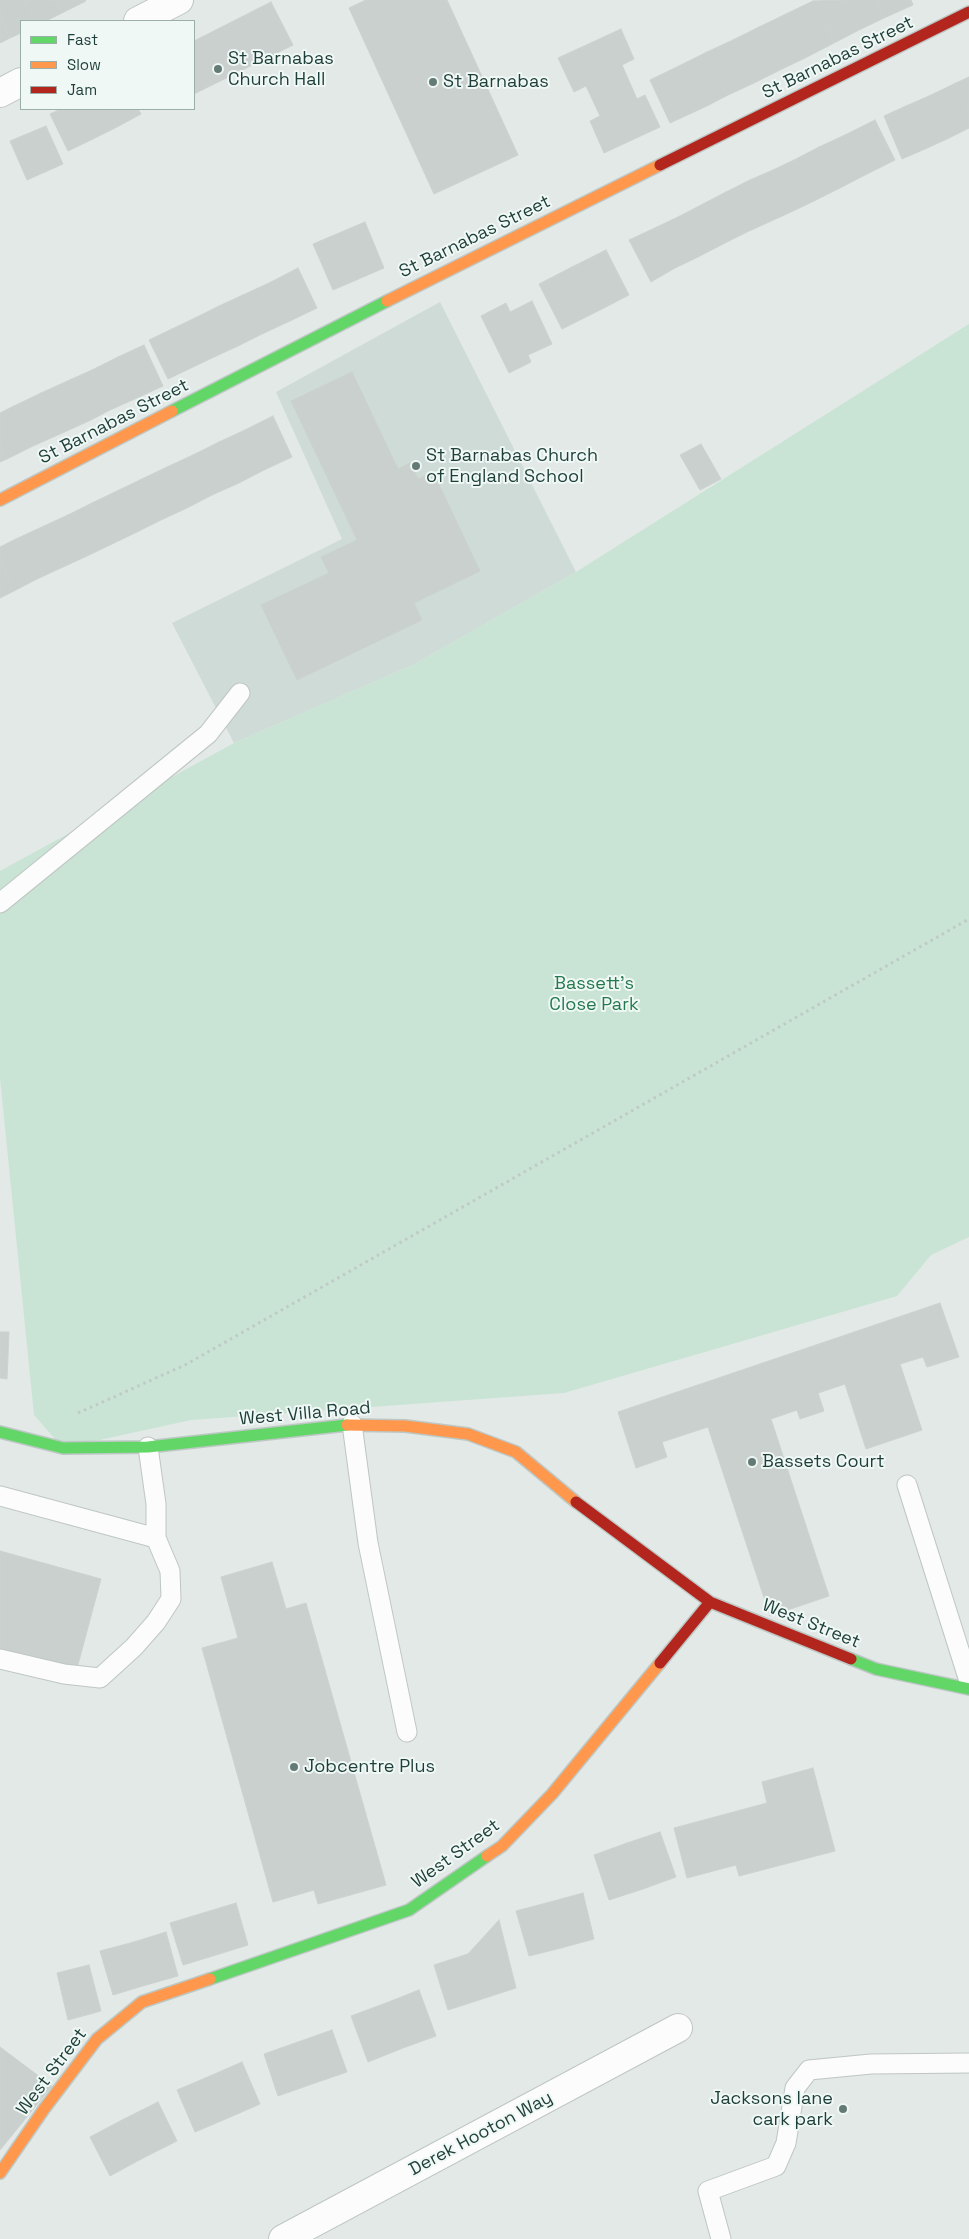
<!DOCTYPE html>
<style>
body{margin:0}
#map{position:relative;width:969px;height:2239px;overflow:hidden;background:#e2e9e7;font-family:"Space Grotesk",sans-serif}
canvas{display:block}
.legend{position:absolute;left:20px;top:20px;width:175px;height:90px;box-sizing:border-box;background:#f0f8f5;border:1px solid #9caeaa;margin:0;padding:6px 9px;list-style:none;font-size:15px;color:#1e3e39}
.legend li{display:flex;align-items:center;gap:10px;height:25px}
.legend b{width:25px;border:1px solid #9caeaa}
</style>
<div id="map">
<canvas width="969" height="2239"></canvas>
<ul class="legend">
<li><b style="height:6px;background:#63d668"></b>Fast</li>
<li><b style="height:6px;background:#ff974d"></b>Slow</li>
<li><b style="height:6px;background:#b3261e"></b>Jam</li>
</ul>
</div>
<script>
const context = document.querySelector('canvas').getContext('2d');
context.lineJoin = 'round';
function fill(path, color) { context.fillStyle = color; context.fill(path, 'evenodd'); }
const poly = rows => new Path2D(rows.map(r => 'M' + r).join(''));
function stroke(path, color, width, dash) { context.strokeStyle = color; context.lineWidth = width; context.lineCap = dash ? 'butt' : 'round'; context.setLineDash(dash || []); context.stroke(path); }
function write(font, color, halo, rows, align = 'center') {
  context.font = font + ' "Space Grotesk",sans-serif'; context.lineWidth = 4; context.setLineDash([]); context.textBaseline = 'middle'; context.strokeStyle = halo; context.fillStyle = color; for (const [text, x, y, turn = 0] of rows) {
    context.save(); context.translate(x, y); context.rotate((+turn || 0) * Math.PI / 180); context.textAlign = isNaN(turn) ? turn : align; if (halo) context.strokeText(text, 0, 0); context.fillText(text, 0, 0); context.restore();
  }
}
const built = poly([
 [440,302,576,572,413,665,234,743,172,623,342,539,276,392]
]);
const green = poly([
 [969,324,969,1237,931,1255,897,1296,564,1393,191,1420,63,1448,34,1415,0,1078,0,871,234,743,413,665,576,572]
]);
const building = poly([
 [0,0,24,0,34,21,21,21,21,33,10,38,0,16,0,0],
 [24,0,55,0,62,13,46,21,34,21,24,0],
 [55,0,85,0,86,1,62,13,55,0],
 [366,0,447,0,518,155,434,194,349,8,366,0],
 [844,0,876,0,884,18,859,30,844,0],
 [844,0,859,30,834,43,813,1,844,0],
 [876,0,911,0,913,5,884,18,876,0],
 [813,1,834,43,807,57,786,14,813,1],
 [271,2,293,45,194,94,194,41,271,2],
 [786,14,807,57,780,70,759,27,786,14],
 [0,16,10,38,0,43,0,16],
 [759,27,780,70,754,83,733,40,759,27],
 [621,29,634,59,622,65,637,99,645,95,660,127,604,153,590,121,600,116,586,86,574,92,558,58,621,29],
 [733,40,754,83,728,95,707,52,733,40],
 [707,52,728,95,707,106,687,62,707,52],
 [687,62,707,106,670,123,650,80,687,62],
 [969,77,969,112,956,83,969,77],
 [956,83,969,112,969,128,949,138,929,96,956,83],
 [929,96,949,138,925,149,906,106,929,96],
 [906,106,925,149,902,159,884,116,906,106],
 [61,109,77,109,93,139,68,151,50,114,61,109],
 [77,109,108,109,117,127,93,139,77,109],
 [108,109,138,109,141,114,117,127,108,109],
 [875,120,895,160,865,175,845,135,875,120],
 [46,126,63,164,27,180,10,141,46,126],
 [845,135,865,175,840,188,819,147,845,135],
 [819,147,840,188,814,201,794,160,819,147],
 [794,160,814,201,791,212,773,170,794,160],
 [773,170,791,212,769,222,750,180,773,170],
 [750,180,769,222,747,232,726,192,750,180],
 [726,192,747,232,723,244,703,204,726,192],
 [703,204,723,244,700,256,680,216,703,204],
 [680,216,700,256,675,268,657,227,680,216],
 [365,222,384,268,333,290,313,244,365,222],
 [657,227,675,268,651,282,629,240,657,227],
 [606,250,629,295,596,312,572,267,606,250],
 [572,267,596,312,562,329,539,284,572,267],
 [298,268,317,308,290,321,271,282,298,268],
 [271,282,290,321,262,334,243,295,271,282],
 [243,295,262,334,238,346,219,306,243,295],
 [532,301,552,344,528,355,531,362,509,373,481,316,506,303,510,312,532,301],
 [219,306,238,346,214,357,195,318,219,306],
 [195,318,214,357,191,368,172,329,195,318],
 [172,329,191,368,168,379,149,340,172,329],
 [144,345,163,386,137,398,118,357,144,345],
 [118,357,137,398,110,410,92,370,118,357],
 [92,370,110,410,91,420,72,379,92,370],
 [352,372,398,469,410,463,418,479,433,472,480,571,414,603,422,620,297,680,261,605,329,573,321,557,357,540,291,401,352,372],
 [72,379,91,420,60,434,41,393,72,379],
 [41,393,60,434,33,446,14,406,41,393],
 [14,406,33,446,7,459,0,444,0,413,14,406],
 [273,416,292,457,264,470,245,430,273,416],
 [245,430,264,470,239,483,219,442,245,430],
 [219,442,239,483,212,495,193,455,219,442],
 [0,444,7,459,0,462,0,444],
 [701,444,721,479,700,490,680,455,701,444],
 [193,455,212,495,187,508,167,467,193,455],
 [167,467,187,508,161,520,142,479,167,467],
 [142,479,161,520,137,532,117,491,142,479],
 [117,491,137,532,112,544,92,503,117,491],
 [92,503,112,544,87,556,68,515,92,503],
 [68,515,87,556,63,567,44,526,68,515],
 [44,526,63,567,35,580,16,539,44,526],
 [16,539,35,580,14,591,0,561,0,547,16,539],
 [0,561,14,591,0,598,0,561],
 [940,1303,959,1357,927,1367,923,1357,900,1364,922,1430,866,1449,845,1384,818,1393,824,1411,800,1419,797,1410,771,1419,829,1596,770,1616,708,1427,662,1442,667,1457,636,1468,618,1412,940,1303],
 [0,1332,9,1332,7,1379,0,1378,0,1332],
 [0,1551,101,1579,76,1672,0,1651,0,1551],
 [272,1562,286,1609,306,1603,386,1885,318,1904,314,1890,273,1902,202,1648,238,1638,221,1577,272,1562],
 [813,1768,835,1851,739,1876,736,1865,687,1878,674,1828,767,1803,762,1782,813,1768],
 [660,1832,676,1877,643,1889,627,1843,660,1832],
 [627,1843,643,1889,609,1900,594,1855,627,1843],
 [583,1893,594,1939,561,1948,550,1902,583,1893],
 [550,1902,561,1948,529,1956,516,1911,550,1902],
 [236,1903,248,1945,216,1955,203,1913,236,1903],
 [203,1913,216,1955,183,1965,170,1923,203,1913],
 [499,1920,516,1988,482,1999,468,1954,499,1920],
 [166,1932,178,1976,146,1985,134,1942,166,1932],
 [134,1942,146,1985,113,1995,100,1951,134,1942],
 [468,1954,482,1999,448,2010,434,1965,468,1954],
 [89,1965,101,2011,68,2020,57,1973,89,1965],
 [419,1990,436,2036,403,2048,386,2003,419,1990],
 [386,2003,403,2048,368,2062,351,2016,386,2003],
 [332,2030,347,2072,312,2084,298,2042,332,2030],
 [298,2042,312,2084,278,2096,264,2054,298,2042],
 [0,2047,52,2086,0,2150,0,2047],
 [242,2062,260,2104,228,2118,210,2076,242,2062],
 [210,2076,228,2118,195,2132,177,2090,210,2076],
 [158,2102,177,2141,143,2158,124,2119,158,2102],
 [124,2119,143,2158,110,2176,90,2137,124,2119]
]);
const path = poly([
 [78,1413,185,1365,969,919]
]);
const lane = poly([
 [0,903,208,734,240,693],
 [352,1424,368,1543,407,1732],
 [907,1485,969,1681],
 [0,1496,156,1538,156,1504,148,1447],
 [0,1659,64,1674,100,1678,134,1647,156,1622,171,1599,170,1571,156,1538],
 [721,2239,708,2191,776,2166,786,2143,795,2088,809,2070,871,2064,969,2063]
]);
const street = poly([
 [138,21,179,0],
 [0,93,21,82],
 [283,2239,678,2028]
]);
const fast = poly([
 [172,411,387,301],
 [0,1432,63,1448,148,1447,347,1425],
 [851,1659,876,1669,969,1689],
 [210,1979,409,1910,487,1856]
]);
const slow = poly([
 [387,301,660,165],
 [0,500,172,411],
 [347,1425,405,1426,468,1434,516,1452,576,1502],
 [487,1856,502,1846,552,1794,660,1663],
 [0,2173,44,2109,97,2039,142,2002,210,1979]
]);
const jam = poly([
 [660,165,969,12],
 [576,1502,710,1602,851,1659],
 [660,1663,710,1602]
]);
const markers = [
 [218,69,5,"#637a76"],
 [433,82,5,"#637a76"],
 [416,466,5,"#637a76"],
 [752,1462,5,"#637a76"],
 [294,1767,5,"#637a76"],
 [843,2109,5,"#637a76"]
];
const streetNames = [
 ["St Barnabas Street",838,58,-26],
 ["St Barnabas Street",475,237,-26],
 ["St Barnabas Street",114,422,-27],
 ["West Villa Road",305,1414,-5],
 ["West Street",811,1624,22],
 ["West Street",456,1854,-36],
 ["West Street",52,2072,-53],
 ["Derek Hooton Way",481,2134,-28]
];
const poiNames = [
 ["St Barnabas",228,59],
 ["Church Hall",228,80],
 ["St Barnabas",443,82],
 ["St Barnabas Church",426,456],
 ["of England School",426,477],
 ["Bassets Court",762,1462],
 ["Jobcentre Plus",304,1767],
 ["Jacksons lane",833,2099,"right"],
 ["cark park",833,2120,"right"]
];
const parkNames = [
 ["Bassett's",594,984],
 ["Close Park",594,1005]
];
fill(built, '#cfdbd7');
fill(green, '#c9e4d5');
fill(building, '#c9d0ce');
stroke(building, '#cbd2d0', 1);
stroke(lane, '#bfc6c4', 21);
stroke(street, '#bfc6c4', 30);
stroke(fast, '#bdc7c4', 14);
stroke(slow, '#bdc7c4', 14);
stroke(jam, '#bdc7c4', 14);
stroke(path, '#bfcac7', 3, [2.5, 4]);
stroke(lane, '#fbfcfb', 19);
stroke(street, '#fbfcfb', 28);
stroke(fast, '#63d668', 11);
stroke(slow, '#ff974d', 11);
stroke(jam, '#b3261e', 11);
for (const [x, y, r, color] of markers) { const dot = new Path2D(); dot.arc(x, y, r, 0, 2 * Math.PI); context.fillStyle = color; context.fill(dot); stroke(dot, '#f0f8f5', 2); }
write('18px', '#1e3e39', '#f0f8f5', streetNames);
write('18px', '#1e3e39', '#f0f8f5', poiNames, 'left');
write('18px', '#24794f', '#f0f8f5', parkNames);
</script>
